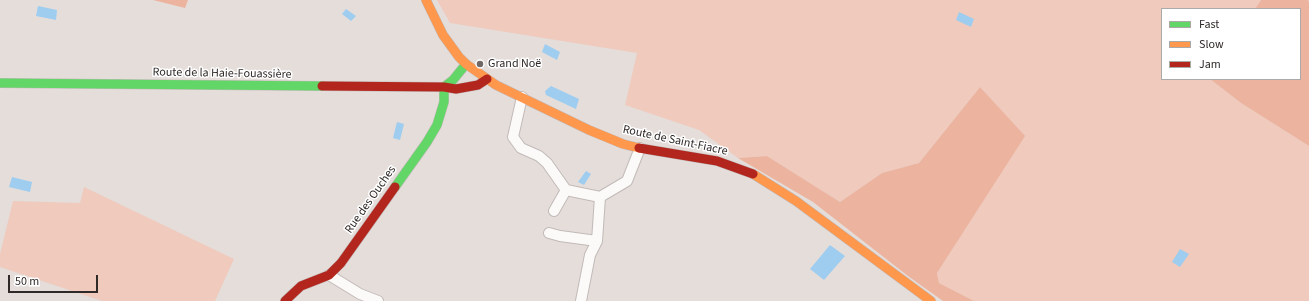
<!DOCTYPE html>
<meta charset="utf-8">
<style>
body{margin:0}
#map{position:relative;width:1309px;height:301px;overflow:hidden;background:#e5ddda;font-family:"Source Sans 3",sans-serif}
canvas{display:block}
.legend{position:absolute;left:1161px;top:8px;width:140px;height:72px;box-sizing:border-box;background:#fff;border:1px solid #aca9a9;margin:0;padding:5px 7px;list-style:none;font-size:12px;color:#2f2927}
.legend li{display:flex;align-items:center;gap:8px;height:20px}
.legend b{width:20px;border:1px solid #aca9a9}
.scale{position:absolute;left:8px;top:275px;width:90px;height:18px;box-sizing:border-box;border:2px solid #2f2927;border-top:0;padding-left:5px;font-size:12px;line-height:14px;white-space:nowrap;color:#2f2927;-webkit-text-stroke:3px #fff;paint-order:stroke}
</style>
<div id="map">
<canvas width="1309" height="301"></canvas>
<ul class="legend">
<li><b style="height:5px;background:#63d668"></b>Fast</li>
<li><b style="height:5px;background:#ff974d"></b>Slow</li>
<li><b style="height:5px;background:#b3261e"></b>Jam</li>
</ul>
<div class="scale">50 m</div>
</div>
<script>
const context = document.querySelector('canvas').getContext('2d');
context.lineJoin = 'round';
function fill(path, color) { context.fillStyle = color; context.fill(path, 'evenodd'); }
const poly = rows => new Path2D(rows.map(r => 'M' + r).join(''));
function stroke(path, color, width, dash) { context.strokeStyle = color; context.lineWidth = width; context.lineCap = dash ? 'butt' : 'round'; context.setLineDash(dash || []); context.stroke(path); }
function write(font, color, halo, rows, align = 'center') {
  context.font = font + ' "Source Sans 3",sans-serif'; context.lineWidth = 3; context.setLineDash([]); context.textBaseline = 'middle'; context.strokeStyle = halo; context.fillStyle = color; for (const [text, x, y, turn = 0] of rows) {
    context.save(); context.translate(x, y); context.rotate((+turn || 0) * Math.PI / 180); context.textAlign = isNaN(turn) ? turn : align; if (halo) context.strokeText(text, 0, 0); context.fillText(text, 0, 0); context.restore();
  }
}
const green = poly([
 [437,0,1261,0,1255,9,1162,9,1162,79,1210,79,1241,103,1309,146,1309,301,974,301,939,283,937,273,1024,136,980,87,919,163,882,173,840,202,767,156,738,158,699,130,625,105,637,53,450,23],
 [84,187,234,259,215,301,102,301,0,267,0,254,13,201,80,203]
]);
const forest = poly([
 [153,0,188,0,185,8],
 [1261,0,1308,0,1309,2,1309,146,1241,103,1210,79,1300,79,1300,9,1255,9],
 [980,87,1025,136,937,273,939,283,974,301,943,301,908,276,813,202,738,158,767,156,840,202,882,173,919,163]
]);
const water = poly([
 [38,6,57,10,56,20,36,16],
 [346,9,356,16,351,21,342,14],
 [959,12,974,19,971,27,956,20],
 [545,44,560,52,557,60,542,52],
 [551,86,579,99,576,109,546,95,545,91],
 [397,122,404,124,400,140,393,138],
 [586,171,591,174,584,185,578,182],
 [12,177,32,182,30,192,9,187],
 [830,245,845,256,824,280,810,269],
 [1180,249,1189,254,1180,267,1172,262]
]);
const street = poly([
 [522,97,513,137,521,148,539,156,547,163,566,190,600,197],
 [554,211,566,190],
 [549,233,560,236,597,241],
 [329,275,360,294,378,301],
 [581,301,590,255,597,241,600,197,627,181,640,148]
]);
const fast = poly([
 [0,83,322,86],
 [444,87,453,80,466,64],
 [395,187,427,142,437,125,444,102,444,87]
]);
const slow = poly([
 [426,0,443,35,459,57,466,64,496,85,589,130,623,144,639,148],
 [753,174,796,201,931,301]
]);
const jam = poly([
 [322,86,444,87,456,89,478,85,487,79],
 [639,148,717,161,753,174],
 [285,301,301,286,329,275,341,263,395,187]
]);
const markers = [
 [480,64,4,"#6f6866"]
];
const poiNames = [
 ["Grand Noë",488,64]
];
const streetNames = [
 ["Route de la Haie-Fouassière",222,74,1],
 ["Route de Saint-Fiacre",675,141,12],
 ["Rue des Ouches",371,200,-55]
];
fill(green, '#efcabd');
fill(forest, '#ecb39f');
fill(water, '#9ecdf0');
stroke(street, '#c1bab8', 12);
stroke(fast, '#c1bab8', 10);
stroke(slow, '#c1bab8', 10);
stroke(jam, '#c1bab8', 10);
stroke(street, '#fbfaf9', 10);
stroke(fast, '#63d668', 9);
stroke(slow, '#ff974d', 9);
stroke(jam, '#b3261e', 9);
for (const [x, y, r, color] of markers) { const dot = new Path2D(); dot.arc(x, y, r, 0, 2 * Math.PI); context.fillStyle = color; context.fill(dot); stroke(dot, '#fff', 1.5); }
write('12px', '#2f2927', '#fff', poiNames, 'left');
write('12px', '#2f2927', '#fff', streetNames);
</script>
